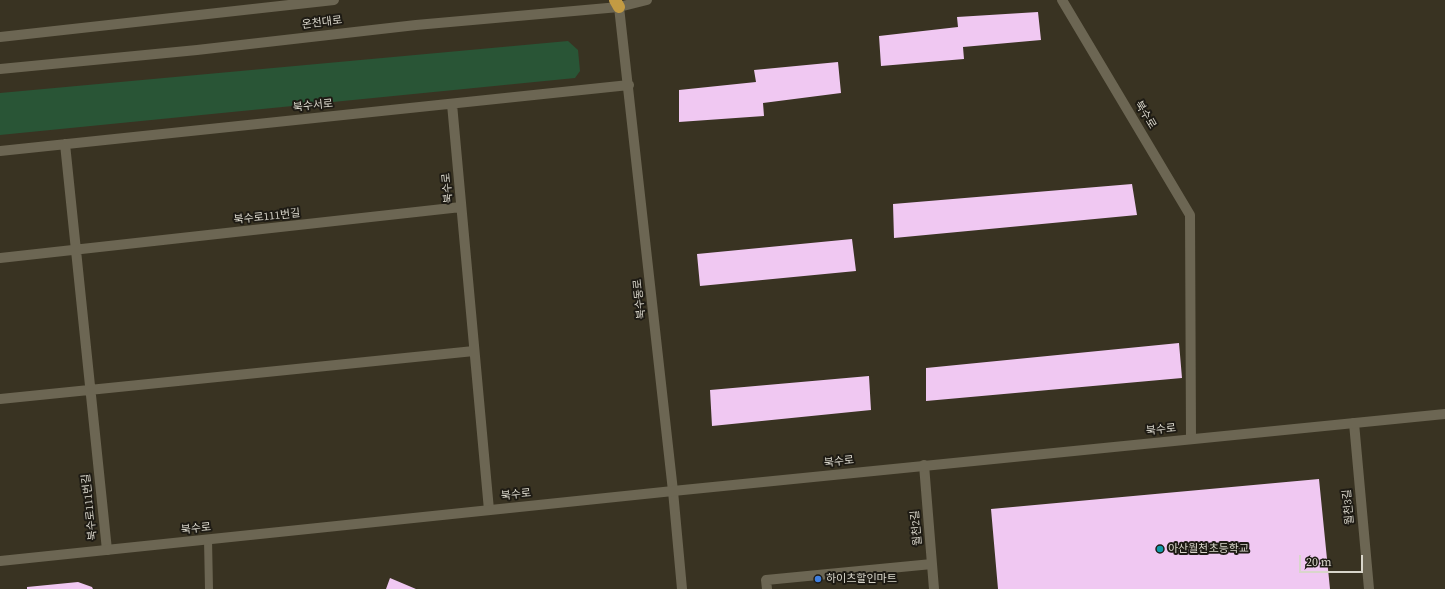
<!DOCTYPE html>
<meta charset="utf-8">
<style>
body{margin:0}
#map{position:relative;width:1445px;height:589px;overflow:hidden;background:#393322;font-family:"Source Serif 4",serif}
canvas{display:block}
.scale{position:absolute;left:1299px;top:555px;width:64px;height:18px;box-sizing:border-box;border:2px solid #d9d6cb;border-top:0;padding-left:5px;font-size:12px;line-height:14px;white-space:nowrap;color:#d9d6cb;-webkit-text-stroke:3px #1e1b14;paint-order:stroke}
</style>
<div id="map">
<canvas width="1445" height="589"></canvas>
<div class="scale">20 m</div>
</div>
<script>
const context = document.querySelector('canvas').getContext('2d');
context.lineJoin = 'round';
function fill(path, color) { context.fillStyle = color; context.fill(path, 'evenodd'); }
const poly = rows => new Path2D(rows.map(r => 'M' + r).join(''));
function stroke(path, color, width, dash) { context.strokeStyle = color; context.lineWidth = width; context.lineCap = dash ? 'butt' : 'round'; context.setLineDash(dash || []); context.stroke(path); }
function write(font, color, halo, rows, align = 'center') {
  context.font = font + ' "Source Serif 4","Noto Sans KR",serif'; context.lineWidth = 4; context.setLineDash([]); context.textBaseline = 'middle'; context.strokeStyle = halo; context.fillStyle = color; for (const [text, x, y, turn = 0] of rows) {
    context.save(); context.translate(x, y); context.rotate((+turn || 0) * Math.PI / 180); context.textAlign = isNaN(turn) ? turn : align; if (halo) context.strokeText(text, 0, 0); context.fillText(text, 0, 0); context.restore();
  }
}
const green = poly([
 [568,41,578,50,580,71,575,78,0,135,0,93]
]);
const building = poly([
 [1038,12,1041,40,963,47,964,59,881,66,879,36,958,27,957,17],
 [838,62,841,93,763,103,764,116,679,122,679,90,756,82,754,70],
 [1132,184,1137,215,894,238,893,204],
 [852,239,856,271,700,286,697,254],
 [1179,343,1182,378,926,401,926,368],
 [869,376,871,410,712,426,710,390],
 [1319,479,1330,589,998,589,991,509],
 [390,578,416,589,386,589],
 [78,582,92,587,93,589,27,589,27,587]
]);
const lane = poly([
 [208,539,209,589]
]);
const street = poly([
 [1062,0,1190,215,1191,439],
 [619,7,673,491,682,589],
 [452,104,489,510],
 [65,144,107,550],
 [0,151,629,85],
 [0,258,461,207],
 [0,399,474,351],
 [1354,423,1369,589],
 [924,465,934,589],
 [767,589,766,580,932,564]
]);
const secondary = poly([
 [0,37,334,0],
 [0,69,197,50,416,25,619,7,647,0],
 [0,561,673,491,1445,414]
]);
const highway = poly([
 [615,0,619,7]
]);
const markers = [
 [1160,549,4,"#0f9aa8"],
 [818,579,4,"#3f7fe0"]
];
const streetNames = [
 ["온천대로",322,23,-7],
 ["북수서로",313,106,-6],
 ["북수로",1145,115,59],
 ["북수로",448,188,-95],
 ["북수로111번길",267,217,-6],
 ["북수동로",640,299,-96],
 ["북수로",1161,430,-6],
 ["북수로",839,462,-6],
 ["북수로",516,495,-6],
 ["북수로111번길",90,507,-96],
 ["월천3길",1349,507,-95],
 ["월천2길",917,528,-95],
 ["북수로",196,529,-6]
];
const poiNames = [
 ["아산월천초등학교",1168,549],
 ["하이츠할인마트",826,579]
];
fill(green, '#295536');
fill(building, '#f0c8f2');
stroke(lane, '#6c6653', 8);
stroke(street, '#6c6653', 10);
stroke(secondary, '#6c6653', 10);
stroke(highway, '#c39b43', 12);
for (const [x, y, r, color] of markers) { const dot = new Path2D(); dot.arc(x, y, r, 0, 2 * Math.PI); context.fillStyle = color; context.fill(dot); stroke(dot, '#1e1b14', 1.5); }
write('11px', '#d9d6cb', '#1e1b14', streetNames);
write('11px', '#d9d6cb', '#1e1b14', poiNames, 'left');
</script>
